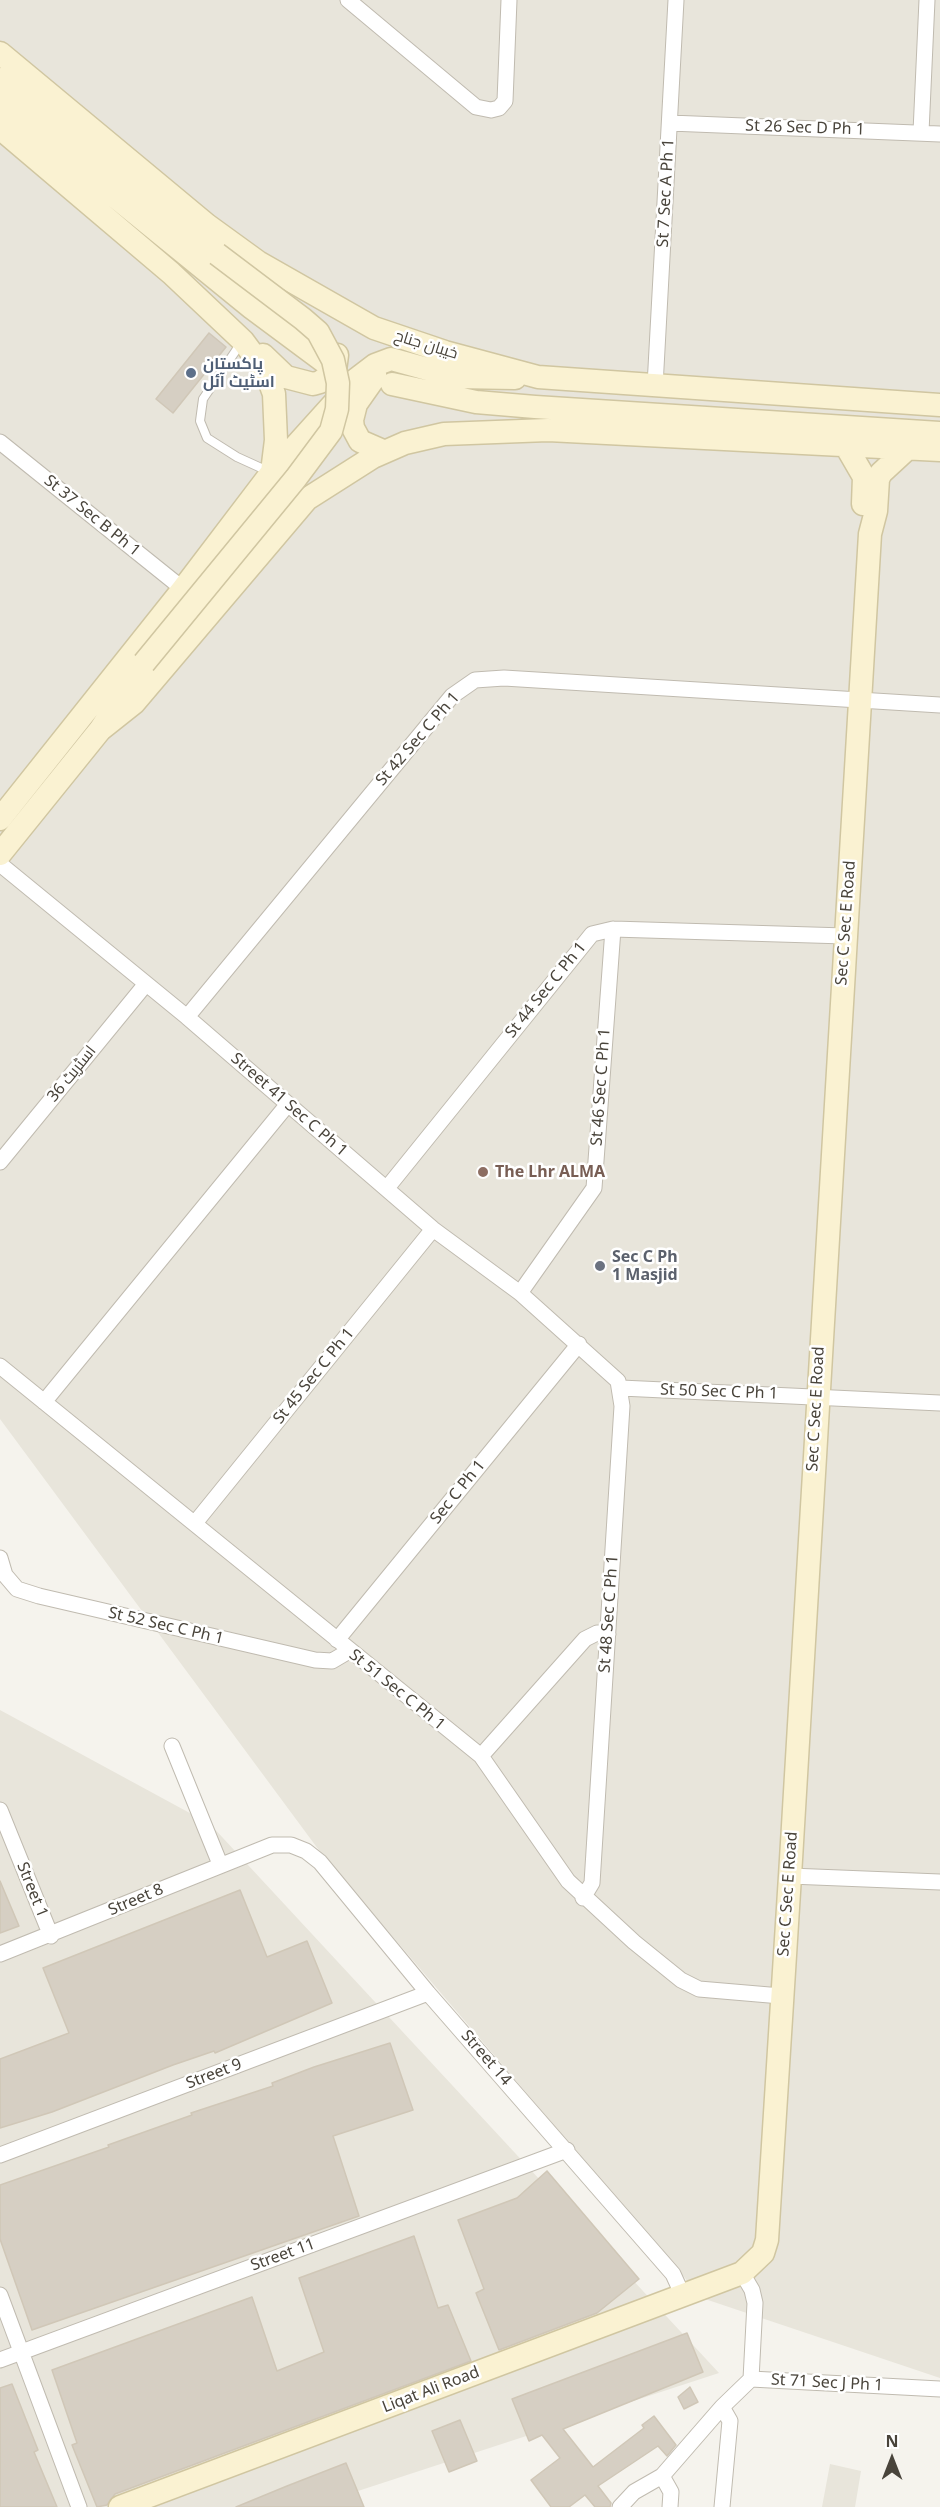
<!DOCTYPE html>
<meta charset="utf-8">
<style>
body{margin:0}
#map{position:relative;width:940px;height:2507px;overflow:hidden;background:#f5f3ed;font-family:"Noto Sans",sans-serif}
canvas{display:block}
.north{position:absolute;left:862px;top:2429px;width:60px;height:60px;-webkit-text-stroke:4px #fff;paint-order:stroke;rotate:0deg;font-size:16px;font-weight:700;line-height:24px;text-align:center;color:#49443b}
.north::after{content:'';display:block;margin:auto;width:21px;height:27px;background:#49443b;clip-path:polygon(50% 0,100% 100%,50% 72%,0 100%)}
</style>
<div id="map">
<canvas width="940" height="2507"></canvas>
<div class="north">N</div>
</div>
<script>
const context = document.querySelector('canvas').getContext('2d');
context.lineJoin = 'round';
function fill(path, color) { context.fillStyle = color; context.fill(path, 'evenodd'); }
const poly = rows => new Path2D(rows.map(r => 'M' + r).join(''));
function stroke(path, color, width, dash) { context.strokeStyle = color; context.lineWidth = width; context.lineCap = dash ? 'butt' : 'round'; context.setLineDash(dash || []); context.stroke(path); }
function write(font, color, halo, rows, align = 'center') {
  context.font = font + ' "Noto Sans",Cairo,sans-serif'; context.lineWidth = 5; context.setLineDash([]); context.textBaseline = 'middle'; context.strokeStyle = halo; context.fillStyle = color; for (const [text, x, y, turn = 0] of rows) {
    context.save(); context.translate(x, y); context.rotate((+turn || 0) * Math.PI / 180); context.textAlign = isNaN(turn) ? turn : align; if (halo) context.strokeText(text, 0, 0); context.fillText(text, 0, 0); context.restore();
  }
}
const residential = poly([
 [0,0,940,0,940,2378,702,2298,321,1853,0,1419],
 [0,1710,210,1824,719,2373,309,2507,0,2507],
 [830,2464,861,2471,855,2507,822,2507]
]);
const building = poly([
 [209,333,226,347,173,413,156,399,209,333],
 [0,1881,19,1926,0,1933,0,1881],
 [240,1890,267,1957,307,1941,332,2003,215,2053,214,2051,173,2065,52,2112,0,2128,0,2059,69,2033,43,1968,240,1890],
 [390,2043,413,2110,333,2136,359,2216,32,2330,0,2239,0,2185,109,2147,108,2145,192,2115,191,2113,273,2086,272,2083,314,2067,390,2043],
 [547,2171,639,2279,597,2313,499,2350,476,2293,484,2289,458,2220,517,2198,547,2171],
 [414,2236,438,2308,448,2305,471,2361,115,2494,107,2505,97,2507,72,2445,77,2443,52,2370,252,2297,277,2371,324,2352,299,2278,414,2236],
 [687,2333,703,2372,563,2429,593,2467,644,2428,642,2425,654,2416,676,2445,667,2456,658,2446,598,2486,611,2503,610,2507,595,2507,585,2495,569,2507,551,2507,531,2480,560,2458,542,2435,529,2441,512,2399,687,2333],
 [12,2384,38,2450,34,2452,57,2507,0,2507,0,2388,12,2384],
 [690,2387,698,2402,684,2409,678,2397,690,2387],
 [460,2420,477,2461,449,2472,432,2431,460,2420],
 [346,2463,364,2507,236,2507,287,2486,346,2463]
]);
const lane = poly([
 [241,343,203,399,200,421,207,438,237,457,270,472]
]);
const street = poly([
 [348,0,476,107,491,110,499,108,505,101,509,0],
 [670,123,940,134],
 [921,132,927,0],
 [655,386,676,0],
 [0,442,183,589],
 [0,864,187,1017,433,1229,520,1293,618,1381,622,1406,592,1883,583,1898],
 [187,1017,452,696,475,680,504,678,940,705],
 [0,1162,145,985],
 [387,1188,592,934,613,929,845,936],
 [520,1293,594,1188,613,929],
 [0,1366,481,1756,568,1881,634,1942,681,1980,699,1989,781,1996],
 [621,1388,940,1403],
 [44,1402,288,1104],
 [195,1523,433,1229],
 [0,1558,5,1575,17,1589,39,1596,315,1660,332,1661,349,1651],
 [337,1640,579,1344],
 [172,1746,220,1864],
 [481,1756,585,1639,597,1633,608,1634],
 [0,1810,51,1936],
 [790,1876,940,1882],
 [0,1954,272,1845,291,1845,306,1851,320,1862,428,1993,673,2274,683,2296],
 [0,2155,428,1993],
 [742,2273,752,2290,755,2303,751,2379,940,2389],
 [0,2295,79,2507],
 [0,2360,567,2150],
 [662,2476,671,2492,670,2507],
 [620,2507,634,2492,662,2476,722,2407],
 [722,2507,730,2421,722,2407,751,2379]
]);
const secondary = poly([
 [0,53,207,225,258,262,374,328,445,352,538,377,940,405],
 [0,79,51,124,217,254],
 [0,103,252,308,326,363],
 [0,128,171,273,243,341,266,372,274,394,276,440,272,472],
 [263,355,286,377,313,384,320,382,335,371,337,355],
 [375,372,375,377,356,404,352,420,353,428,360,441,383,451],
 [392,384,476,402,535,407,940,433],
 [846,446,864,477,863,504],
 [100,730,134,703,307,499,373,457,405,443,444,434,548,430,940,450],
 [0,819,183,589,272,472,354,381,375,365,391,359,456,377,515,378],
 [0,854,100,730,144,663],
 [120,2507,742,2273,763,2253,767,2240,790,1876,870,534,876,511,878,479,881,473,907,449]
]);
const secondaryBridge = poly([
 [144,663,296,478,331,431,337,409,338,383,333,360,318,332,303,319,217,254]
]);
const markers = [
 [191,373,6,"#5c6f8a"],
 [483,1172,6,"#8d6e63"],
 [600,1266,6,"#6b7280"]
];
const streetNames = [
 ["St 26 Sec D Ph 1",805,128,2],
 ["St 7 Sec A Ph 1",666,193,-87],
 ["خیبان جناح",426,345,17],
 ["St 37 Sec B Ph 1",92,516,39],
 ["St 42 Sec C Ph 1",418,739,-49],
 ["Sec C Sec E Road",846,923,-86],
 ["St 44 Sec C Ph 1",546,990,-51],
 ["اسٹریٹ 36",72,1074,-51],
 ["St 46 Sec C Ph 1",601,1087,-86],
 ["Street 41 Sec C Ph 1",289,1105,41],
 ["St 45 Sec C Ph 1",314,1376,-51],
 ["St 50 Sec C Ph 1",719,1392,2],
 ["Sec C Sec E Road",816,1409,-87],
 ["Sec C Ph 1",458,1492,-51],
 ["St 48 Sec C Ph 1",609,1614,-86],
 ["St 52 Sec C Ph 1",166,1626,13],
 ["St 51 Sec C Ph 1",397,1690,39],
 ["Street 1",32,1890,68],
 ["Sec C Sec E Road",788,1894,-86],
 ["Street 8",136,1900,-23],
 ["Street 14",486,2058,49],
 ["Street 9",214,2074,-21],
 ["Street 11",283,2255,-20],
 ["St 71 Sec J Ph 1",827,2383,3],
 ["Liqat Ali Road",431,2390,-21]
];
const serviceNames = [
 ["پاکستان",203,364],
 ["اسٹیٹ آئل",203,382]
];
const educationNames = [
 ["The Lhr ALMA",495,1172]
];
const worshipNames = [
 ["Sec C Ph",612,1257],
 ["1 Masjid",612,1275]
];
fill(residential, '#e8e5db');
fill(building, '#d6cfc3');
stroke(building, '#d0c7b7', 1.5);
stroke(lane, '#c0bbb0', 10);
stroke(street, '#c0bbb0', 17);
stroke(secondary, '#d0c6a1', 25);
stroke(lane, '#fff', 8);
stroke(street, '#fff', 15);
stroke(secondary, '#faf2d2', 22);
stroke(secondaryBridge, '#d0c6a1', 25, []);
stroke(secondaryBridge, '#faf2d2', 22);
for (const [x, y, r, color] of markers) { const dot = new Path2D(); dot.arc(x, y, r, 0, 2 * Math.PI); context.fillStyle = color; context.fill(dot); stroke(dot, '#fff', 2); }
write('16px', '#49443b', '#fff', streetNames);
write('bold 16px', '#4e5e75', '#fff', serviceNames, 'left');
write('bold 16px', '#785e54', '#fff', educationNames, 'left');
write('bold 16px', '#5b616d', '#fff', worshipNames, 'left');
</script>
